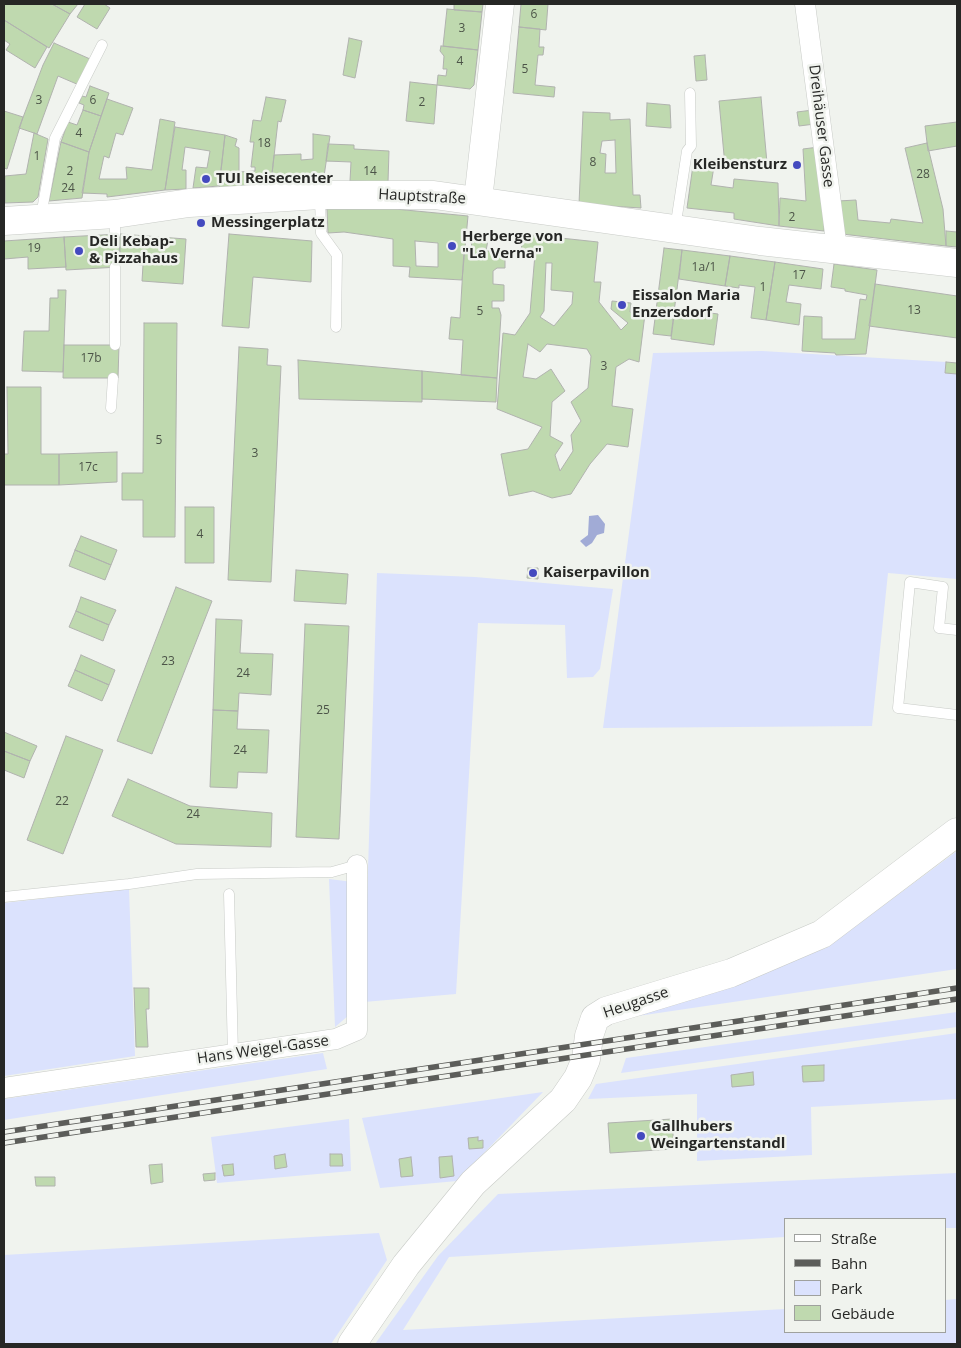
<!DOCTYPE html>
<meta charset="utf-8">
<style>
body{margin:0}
#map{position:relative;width:961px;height:1348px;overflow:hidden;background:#f0f3ee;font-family:"Open Sans",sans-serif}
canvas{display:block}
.frame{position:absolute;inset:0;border:5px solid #262725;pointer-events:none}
.legend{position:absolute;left:784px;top:1218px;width:162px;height:115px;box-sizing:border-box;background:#f0f3ee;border:1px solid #9fa19e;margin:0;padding:6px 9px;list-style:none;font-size:15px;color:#262725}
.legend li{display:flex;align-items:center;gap:10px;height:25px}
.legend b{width:25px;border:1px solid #9fa19e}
</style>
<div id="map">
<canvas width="961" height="1348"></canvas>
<div class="frame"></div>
<ul class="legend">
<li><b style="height:6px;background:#fff"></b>Straße</li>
<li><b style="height:6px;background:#5c5d5a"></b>Bahn</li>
<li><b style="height:14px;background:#dbe2fd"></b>Park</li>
<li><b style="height:14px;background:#bfd9af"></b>Gebäude</li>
</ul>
</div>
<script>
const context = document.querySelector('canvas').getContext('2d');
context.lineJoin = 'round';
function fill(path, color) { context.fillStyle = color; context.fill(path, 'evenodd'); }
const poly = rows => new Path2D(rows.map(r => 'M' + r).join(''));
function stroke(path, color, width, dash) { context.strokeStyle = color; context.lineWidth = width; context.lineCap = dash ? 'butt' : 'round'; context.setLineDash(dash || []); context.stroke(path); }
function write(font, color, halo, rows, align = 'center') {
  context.font = font + ' "Open Sans",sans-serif'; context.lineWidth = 5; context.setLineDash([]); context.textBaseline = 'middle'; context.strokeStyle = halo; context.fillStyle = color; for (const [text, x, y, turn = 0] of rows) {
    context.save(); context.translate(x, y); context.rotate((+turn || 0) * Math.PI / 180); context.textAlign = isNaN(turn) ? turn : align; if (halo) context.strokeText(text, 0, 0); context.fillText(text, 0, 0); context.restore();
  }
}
const green = poly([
 [762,351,946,362,945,373,957,374,957,579,888,573,872,726,603,728,653,353],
 [377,573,475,577,613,589,600,669,593,677,567,678,565,625,478,623,456,994,364,1002],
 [957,851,957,969,638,1016,826,948],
 [329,879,353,882,348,1016,335,1027],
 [129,889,135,1056,4,1076,4,903],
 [957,1012,957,1027,621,1073,626,1058],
 [957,1033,957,1099,811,1107,812,1155,697,1161,697,1094,588,1099,596,1084],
 [323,1053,327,1069,4,1120,4,1099],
 [543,1092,457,1181,380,1188,362,1118],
 [349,1119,351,1171,217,1183,211,1137],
 [957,1173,957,1228,945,1228,945,1219,785,1219,785,1237,449,1257,403,1330,785,1309,785,1332,945,1332,945,1300,957,1299,957,1344,375,1344,438,1256,498,1194],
 [379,1233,387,1260,331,1344,4,1344,4,1255]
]);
const water = poly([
 [598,515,605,524,604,533,597,535,592,543,586,547,580,541,588,535,589,516]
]);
const building = poly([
 [4,4,52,4,70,14,49,48,4,20,4,4],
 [52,4,78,4,70,14,52,4],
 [85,4,104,4,110,8,97,29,77,17,85,4],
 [454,4,483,4,482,12,454,10,454,4],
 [521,4,548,4,546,30,519,27,521,4],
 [447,9,482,12,478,50,443,46,447,9],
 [4,20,47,47,35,68,6,50,10,44,4,40,4,20],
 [519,27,540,29,539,47,544,47,543,55,538,55,535,85,555,87,554,97,513,93,519,27],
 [349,38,362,41,355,78,343,75,349,38],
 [54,43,90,59,79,85,58,76,37,134,19,128,43,65,54,43],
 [441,46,478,50,474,85,470,89,437,85,438,75,446,76,447,69,443,69,444,56,440,51,441,46],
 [705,55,707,80,696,81,694,56,705,55],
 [410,82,437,85,434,124,406,121,410,82],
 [90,86,109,93,101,116,83,110,84,105,79,103,82,96,86,97,90,86],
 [266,97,286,100,281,122,278,121,271,183,219,189,225,135,237,139,235,146,239,148,239,172,255,171,255,167,251,167,254,142,250,142,253,120,261,121,266,97],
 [761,97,767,163,725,166,719,101,761,97],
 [107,99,133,108,123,135,116,133,109,158,104,156,99,179,127,179,126,167,152,170,160,119,175,122,165,190,107,197,107,194,82,193,89,152,107,99],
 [647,103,670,105,671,128,646,126,647,103],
 [83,110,101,116,89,152,61,142,68,122,77,125,83,110],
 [813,110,815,124,799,126,797,112,813,110],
 [4,111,23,117,7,169,4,168,4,111],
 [583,112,610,113,610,120,630,119,633,195,640,195,641,208,579,204,583,112],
 [615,140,616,173,605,173,606,154,600,153,602,141,615,140],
 [957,122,957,146,928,151,925,126,957,122],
 [175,127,225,135,219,186,193,188,196,167,207,168,210,151,185,147,182,170,186,170,186,189,165,190,175,127],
 [34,133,48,139,38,197,33,202,5,203,5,176,26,174,34,133],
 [313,134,330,136,323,183,271,183,274,155,301,154,301,160,313,159,313,134],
 [61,142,89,152,82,198,49,201,61,142],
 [927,143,943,209,946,246,842,234,838,201,856,200,858,220,890,223,891,219,923,223,905,148,927,143],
 [328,144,354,145,354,149,389,151,388,182,350,181,351,162,326,161,328,144],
 [819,147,825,202,824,231,779,226,780,198,806,201,803,149,819,147],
 [694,158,715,160,711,185,733,188,734,179,778,183,779,226,734,219,734,213,687,208,694,158],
 [327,209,395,209,468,216,462,280,409,277,410,267,393,266,393,239,344,232,328,233,327,209],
 [415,241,438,243,438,267,416,266,415,241],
 [946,231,957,232,957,247,946,246,946,231],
 [120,234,119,267,66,270,64,237,120,234],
 [120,234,186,239,183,284,142,281,143,265,120,263,120,234],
 [229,234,312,241,311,282,253,277,249,328,222,326,229,234],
 [523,234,598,242,594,282,601,282,599,302,621,330,628,323,611,309,612,301,631,303,630,312,645,314,639,362,629,359,616,367,612,406,633,409,628,447,607,444,590,464,571,494,552,498,533,491,509,496,501,454,528,449,542,427,497,409,503,333,515,335,530,313,535,254,521,252,523,234],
 [546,263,552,263,551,290,573,292,572,304,554,326,540,317,544,311,546,263],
 [528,344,540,352,547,344,587,349,591,356,588,388,571,402,581,421,571,435,573,451,560,471,555,455,563,443,550,436,552,402,565,391,551,369,536,379,523,377,528,344],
 [64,237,66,267,28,269,28,257,4,259,4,241,64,237],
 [471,239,488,240,486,251,491,251,493,256,505,256,505,268,497,268,493,271,493,284,504,285,504,301,492,301,492,308,499,308,501,315,497,378,461,375,463,340,449,339,451,317,460,318,464,250,472,250,471,239],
 [664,248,682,250,671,336,653,334,664,248],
 [682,250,730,256,725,286,679,279,682,250],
 [730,256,775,262,766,320,751,318,755,287,739,285,739,288,725,286,730,256],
 [775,262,823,269,821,289,789,285,786,302,801,304,799,325,766,320,775,262],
 [834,264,877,270,866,354,836,355,835,353,802,351,804,316,822,317,822,339,855,339,860,299,866,300,867,295,845,291,845,289,831,287,834,264],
 [875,284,957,296,957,338,869,326,875,284],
 [58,290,66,290,63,372,22,371,24,331,49,331,50,298,58,298,58,290],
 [675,308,718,314,714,345,671,339,675,308],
 [144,323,177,323,175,537,143,537,143,500,122,500,122,473,143,473,144,323],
 [64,345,119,345,118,378,63,378,64,345],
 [239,347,268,349,267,365,281,366,271,582,228,580,239,347],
 [298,360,422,371,422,402,299,399,298,360],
 [946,362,957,363,957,374,945,373,946,362],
 [422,371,497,378,496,402,422,399,422,371],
 [7,387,41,387,41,454,59,454,59,485,4,485,4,454,8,454,7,387],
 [117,452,117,482,59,485,59,454,117,452],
 [185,507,214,507,214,563,185,563,185,507],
 [81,536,117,550,111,565,75,550,81,536],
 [75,550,111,565,105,580,69,566,75,550],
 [528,568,538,568,538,579,527,578,528,568],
 [296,570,348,574,346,604,294,601,296,570],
 [176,587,212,601,152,754,117,741,176,587],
 [81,597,116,610,109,625,76,611,81,597],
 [76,611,109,625,103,641,69,627,76,611],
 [216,619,242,620,240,653,273,654,271,695,239,693,238,711,213,710,216,619],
 [305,624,349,626,339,839,296,837,305,624],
 [81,655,115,670,109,685,75,670,81,655],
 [75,670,109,685,102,701,68,686,75,670],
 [213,710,238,711,237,729,269,730,267,773,238,772,237,788,210,787,213,710],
 [4,732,37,746,30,761,4,751,4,732],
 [66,736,103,750,63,854,27,840,66,736],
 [4,751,30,761,24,778,4,770,4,751],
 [128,779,190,806,272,813,271,847,176,844,112,816,128,779],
 [134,988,149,988,149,1009,146,1009,148,1047,136,1047,134,988],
 [824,1065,824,1081,803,1082,802,1066,824,1065],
 [753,1072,754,1085,732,1087,731,1075,753,1072],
 [672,1119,674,1149,610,1153,608,1123,672,1119],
 [478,1137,478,1141,483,1140,483,1148,469,1149,468,1138,478,1137],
 [285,1154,287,1167,275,1169,274,1156,285,1154],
 [330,1154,342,1154,343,1166,330,1166,330,1154],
 [452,1156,454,1176,440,1178,439,1157,452,1156],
 [411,1157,413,1176,401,1177,399,1159,411,1157],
 [162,1164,163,1182,151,1184,149,1165,162,1164],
 [233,1164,234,1175,224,1176,222,1165,233,1164],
 [215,1173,215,1180,204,1181,203,1174,215,1173],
 [35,1177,55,1177,55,1186,36,1186,35,1177]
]);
const lane = poly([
 [320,196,321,233,337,255,336,327],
 [41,216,55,138,102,45],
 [675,229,687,151,691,146,690,93],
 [115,234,115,215],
 [115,345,115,267],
 [111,408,113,378],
 [957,630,939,628,943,587,910,582,898,708,957,715],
 [229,894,233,1054],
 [4,897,129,884,197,874,332,872,357,865]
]);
const street = poly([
 [805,4,837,249],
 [4,1088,336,1039,357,1030,357,865]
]);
const secondary = poly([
 [478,200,500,4],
 [352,1344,406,1265,473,1183,563,1100,578,1078,586,1059,589,1036,595,1018,606,1011,731,973,822,934,957,832]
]);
const primary = poly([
 [4,221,115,214,189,203,320,195,434,195,760,241,957,263]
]);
const rail = poly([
 [4,1132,957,988],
 [4,1143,957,999]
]);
const markers = [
 [797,165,5,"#444abf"],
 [206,179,5,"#444abf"],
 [201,223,5,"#444abf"],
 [452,246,5,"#444abf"],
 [79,251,5,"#444abf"],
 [622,305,5,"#444abf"],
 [533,573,5,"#444abf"],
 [641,1136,5,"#444abf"]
];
const numberNames = [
 ["6",534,15],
 ["3",462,29],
 ["4",460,62],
 ["5",525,70],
 ["3",39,101],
 ["6",93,101],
 ["2",422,103],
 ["4",79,134],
 ["18",264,144],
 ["1",37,157],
 ["8",593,163],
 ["2",70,172],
 ["14",370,172],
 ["28",923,175],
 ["24",68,189],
 ["2",792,218],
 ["19",34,249],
 ["1a/1",704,268],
 ["17",799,276],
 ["1",763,288],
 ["13",914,311],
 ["5",480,312],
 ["17b",91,359],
 ["3",604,367],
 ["5",159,441],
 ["3",255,454],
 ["17c",88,468],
 ["4",200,535],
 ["23",168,662],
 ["24",243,674],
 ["25",323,711],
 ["24",240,751],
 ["22",62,802],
 ["24",193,815]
];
const streetNames = [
 ["Dreihäuser Gasse",821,126,83],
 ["Hauptstraße",422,197,3],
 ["Heugasse",636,1003,-19],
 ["Hans Weigel-Gasse",263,1050,-8]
];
const poiNames = [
 ["Kleibensturz",787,165,"right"],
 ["TUI Reisecenter",216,179],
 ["Messingerplatz",211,223],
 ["Herberge von",462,237],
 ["\"La Verna\"",462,254],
 ["Deli Kebap-",89,242],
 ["& Pizzahaus",89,259],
 ["Eissalon Maria",632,296],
 ["Enzersdorf",632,313],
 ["Kaiserpavillon",543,573],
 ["Gallhubers",651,1127],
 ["Weingartenstandl",651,1144]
];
fill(green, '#dbe2fd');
fill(water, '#a1abd6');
fill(building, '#bfd9af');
stroke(building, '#b0b2ae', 1);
stroke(lane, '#c8cbc7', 11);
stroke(street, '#c8cbc7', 21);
stroke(secondary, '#c8cbc7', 29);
stroke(primary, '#c8cbc7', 29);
stroke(lane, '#fff', 10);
stroke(street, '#fff', 20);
stroke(secondary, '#fff', 28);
stroke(primary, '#fff', 28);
stroke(rail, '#5c5d5a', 5.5);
stroke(rail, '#f0f3ee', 4, [11]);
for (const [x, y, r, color] of markers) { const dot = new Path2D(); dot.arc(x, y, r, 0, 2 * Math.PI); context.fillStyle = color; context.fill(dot); stroke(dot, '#f0f3ee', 2); }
write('12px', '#4c5448', null, numberNames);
write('15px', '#262725', '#f0f3ee', streetNames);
write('bold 15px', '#262725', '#f0f3ee', poiNames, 'left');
</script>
